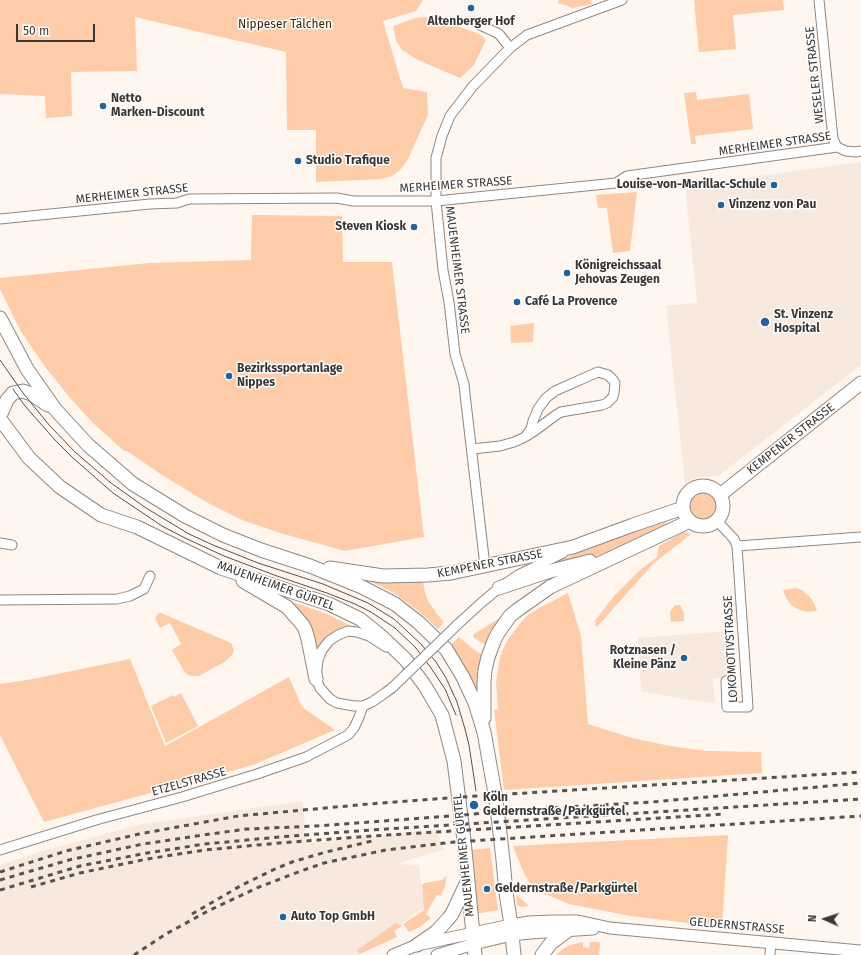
<!DOCTYPE html>
<meta charset="utf-8">
<style>
body{margin:0}
#map{position:relative;width:861px;height:955px;overflow:hidden;background:#fff6f0;font-family:"Fira Sans",sans-serif}
canvas{display:block}
.north{position:absolute;left:805px;top:899px;width:40px;height:40px;-webkit-text-stroke:3px #fff;paint-order:stroke;rotate:273deg;font-size:11px;font-weight:700;line-height:16px;text-align:center;color:#3a3634}
.north::after{content:'';display:block;margin:auto;width:14px;height:18px;background:#3a3634;clip-path:polygon(50% 0,100% 100%,50% 72%,0 100%)}
.scale{position:absolute;left:16px;top:24px;width:79px;height:18px;box-sizing:border-box;border:2px solid #3a3634;border-top:0;padding-left:5px;font-size:12px;line-height:14px;white-space:nowrap;color:#3a3634;-webkit-text-stroke:3px #fff;paint-order:stroke}
</style>
<div id="map">
<canvas width="861" height="955"></canvas>
<div class="north">N</div>
<div class="scale">50 m</div>
</div>
<script>
const context = document.querySelector('canvas').getContext('2d');
context.lineJoin = 'round';
function fill(path, color) { context.fillStyle = color; context.fill(path, 'evenodd'); }
const poly = rows => new Path2D(rows.map(r => 'M' + r).join(''));
function stroke(path, color, width, dash) { context.strokeStyle = color; context.lineWidth = width; context.lineCap = dash ? 'butt' : 'round'; context.setLineDash(dash || []); context.stroke(path); }
function write(font, color, halo, rows, align = 'center') {
  context.font = font + ' "Fira Sans",sans-serif'; context.lineWidth = 3; context.setLineDash([]); context.textBaseline = 'middle'; context.strokeStyle = halo; context.fillStyle = color; for (const [text, x, y, turn = 0] of rows) {
    context.save(); context.translate(x, y); context.rotate((+turn || 0) * Math.PI / 180); context.textAlign = isNaN(turn) ? turn : align; if (halo) context.strokeText(text, 0, 0); context.fillText(text, 0, 0); context.restore();
  }
}
const built = poly([
 [861,162,861,365,718,476,698,477,685,483,666,306,697,303,685,186],
 [727,631,732,677,713,679,715,703,682,699,641,691,638,638],
 [303,801,306,844,435,829,444,849,396,864,419,865,424,909,410,917,358,955,0,955,0,865,39,852,142,824]
]);
const green = poly([
 [0,0,423,0,416,11,383,21,403,88,427,92,428,115,407,161,400,170,392,176,381,179,316,182,316,130,287,130,286,52,135,17,137,71,71,72,72,116,46,118,45,96,0,94],
 [559,0,590,0,592,4,573,8,558,3],
 [694,0,783,0,784,10,733,15,736,49,699,52],
 [424,17,436,19,474,32,481,35,486,40,474,65,460,78,418,60,402,50,396,41,393,26,416,18],
 [696,92,697,100,749,94,753,129,695,136,696,144,691,144,684,93],
 [637,192,630,251,613,253,607,208,598,208,596,195],
 [252,215,342,216,343,262,392,262,424,537,345,551,280,533,242,520,208,503,162,475,127,451,124,451,93,423,70,398,46,368,20,330,0,289,0,278,149,263,251,260],
 [534,323,533,342,511,343,510,326],
 '689 507a14 14 0 1 1 28 0a14 14 0 1 1-28 0Z',
 [665,518,668,528,638,542,598,556,550,567,549,566,549,564,594,547],
 [685,532,691,534,653,564,597,627,595,625,596,623,594,622,614,596,639,571,657,557,659,546,680,534],
 [372,580,393,582,423,582,425,592,428,601,437,614,444,622,438,629,423,615,408,603,394,593,372,582],
 [796,588,802,590,810,597,815,605,817,611,807,612,798,609,792,606,786,598,783,590],
 [568,593,581,636,588,724,632,738,670,746,707,751,761,752,762,773,504,790,494,710,498,709,496,682,500,658,503,649,509,638,522,621,529,614,541,607],
 [285,599,327,614,355,628,335,632,324,639,317,650,315,650],
 [675,605,680,605,684,613,684,621,671,622,670,612],
 [159,613,161,613,231,643,234,650,232,655,226,661,199,676,193,676,188,675,184,671,172,650,181,644,170,623,160,628,155,618],
 [506,614,487,646,473,637,473,635,474,634],
 [459,637,472,648,484,656,478,693,465,666,451,645],
 [130,659,165,746,289,677,302,707,335,730,253,765,44,822,0,735,0,684,33,679],
 [181,693,198,726,166,743,151,706,173,695,174,697],
 [728,835,722,927,630,916,569,904,538,891,529,882,523,871,513,846],
 [490,848,498,910,476,914,469,850],
 [447,875,445,886,441,896,437,895,426,914,431,918,420,927,409,932,403,924,424,910,422,885,425,883,442,880],
 [516,895,517,895,529,906,521,907,517,905],
 [396,923,399,925,400,924,402,926,394,931,397,937,360,954,357,950],
 [583,942,583,947,589,948,590,942,599,942,600,944,599,955,556,955,564,948,570,945]
]);
const minor = poly([
 [819,0,833,139,837,147],
 [478,24,499,34,510,48],
 [0,219,150,204,177,203,189,199,337,198,353,201,436,201,616,183,627,176,837,147,846,151,856,152,861,151],
 [472,449,500,446,514,442,523,438,533,432,556,415,561,412,602,405,607,403,613,397,614,393,615,383,613,380,608,375,598,372,591,375,555,391,546,398,538,409,533,421,531,429,526,436],
 [717,521,734,539,737,546,861,537],
 [0,543,12,545],
 [485,566,465,394,464,384,455,354,449,302,443,270,436,201,436,158,442,136,450,116,473,86,510,48,527,35,622,0],
 [0,600,117,599,130,596,144,589,150,576],
 [457,625,481,603,499,588,518,575,563,553],
 [386,647,369,636,357,632,348,631,338,635,329,641,322,650,318,660,316,679,320,688,330,699,337,703,354,706,363,706,372,702,385,693,393,687],
 [726,681,727,707,748,707,737,546],
 [0,850,96,820,182,797,257,774,306,757,348,735,354,728,359,717,363,706],
 [770,955,771,942]
]);
const tertiary = poly([
 [393,955,417,945,511,925,529,922,552,921,578,921,610,928,861,951],
 [437,955,474,944,512,935,530,933,593,929]
]);
const secondary = poly([
 [0,318,27,369,55,409,88,445,133,484,185,516,223,535,261,550,310,566,362,587,395,604,418,622,446,649,463,677,475,703,484,732,496,799,503,860,506,893,511,925,514,955],
 [0,416,7,400,13,393,23,391,31,394,48,405],
 [0,419,29,458,60,487,101,515,137,527,221,568,329,604,360,619,381,636,406,660,425,686,442,715,454,761,464,840,475,955],
 '683 506a20 20 0 1 1 40 0a20 20 0 1 1-40 0Z',
 [720,495,861,383],
 [330,568,383,576,428,575,451,573,573,547,633,525,683,508],
 [243,581,287,607,302,624,305,629,308,639,316,679],
 [499,588,547,572,590,561],
 [484,718,484,682,485,670,488,657,494,641,498,633,510,616,516,611,550,587,690,521],
 [417,945,436,932,448,919,452,914,468,880],
 [542,955,551,943,570,929]
]);
const tram = poly([
 [0,360,23,393,36,409,50,426,75,452,111,483,146,508,189,534,213,545,258,563,323,584,368,603,394,619,408,632,421,644,436,662,446,678,457,702,465,729,469,745,476,791],
 [13,389,25,406,55,440,73,458,113,493,162,526,185,538,224,556,277,576,327,593,355,604,371,612,395,628,416,648,431,668,445,689,456,715]
]);
const rail = poly([
 [0,872,66,851,139,834,238,816,369,804,462,797,861,772],
 [0,880,69,860,143,844,203,835,247,829,316,826,463,815,516,810,652,802,861,783],
 [31,887,80,873,147,859,205,850,279,843,372,836,725,814],
 [0,890,80,866,147,853,205,844,279,837,371,830,861,799],
 [192,914,242,885,275,869,292,862,326,852,372,841],
 [134,955,166,934,208,911,259,887,301,871,324,863,386,850,454,842,861,816]
]);
const minorBridge = poly([
 [393,687,457,625]
]);
const markers = [
 [471,8,4,"#226298"],
 [103,106,4,"#226298"],
 [298,161,4,"#226298"],
 [774,185,4,"#226298"],
 [721,205,4,"#226298"],
 [414,227,4,"#226298"],
 [567,273,4,"#226298"],
 [517,302,4,"#226298"],
 [765,322,5,"#226298"],
 [229,376,4,"#226298"],
 [684,658,4,"#226298"],
 [474,805,5,"#226298"],
 [487,889,4,"#226298"],
 [283,917,4,"#226298"]
];
const poiNames = [
 ["Altenberger Hof",471,22,"center"],
 ["Netto",111,99],
 ["Marken-Discount",111,113],
 ["Studio Trafique",306,161],
 ["Louise-von-Marillac-Schule",766,185,"right"],
 ["Vinzenz von Pau",729,205],
 ["Steven Kiosk",406,227,"right"],
 ["Königreichssaal",575,266],
 ["Jehovas Zeugen",575,280],
 ["Café La Provence",525,302],
 ["St. Vinzenz",774,315],
 ["Hospital",774,329],
 ["Bezirkssportanlage",237,369],
 ["Nippes",237,383],
 ["Rotznasen /",676,651,"right"],
 ["Kleine Pänz",676,665,"right"],
 ["Köln",483,798],
 ["Geldernstraße/Parkgürtel",483,812],
 ["Geldernstraße/Parkgürtel",495,889],
 ["Auto Top GmbH",291,917]
];
const parkNames = [
 ["Nippeser Tälchen",285,25]
];
const streetNames = [
 ["WESELER STRASSE",815,75,-96],
 ["MERHEIMER STRASSE",775,144,-8],
 ["MERHEIMER STRASSE",456,185,-4],
 ["MERHEIMER STRASSE",132,194,-6],
 ["MAUENHEIMER STRASSE",457,270,83],
 ["KEMPENER STRASSE",791,439,-38],
 ["KEMPENER STRASSE",490,564,-11],
 ["MAUENHEIMER GÜRTEL",276,586,20],
 ["LOKOMOTIVSTRASSE",731,649,-93],
 ["ETZELSTRASSE",189,782,-16],
 ["MAUENHEIMER GÜRTEL",464,855,-96],
 ["GELDERNSTRASSE",737,926,5]
];
fill(built, '#f8e9df');
fill(green, '#fecca9');
stroke(minor, '#908882', 11);
stroke(tertiary, '#908882', 13);
stroke(secondary, '#908882', 15);
stroke(minor, '#fff', 9);
stroke(tertiary, '#fff', 11);
stroke(secondary, '#fff', 13);
stroke(tram, '#57524f', 1);
stroke(rail, '#57524f', 3, [5, 5]);
stroke(minorBridge, '#908882', 11, []);
stroke(minorBridge, '#fff', 9);
for (const [x, y, r, color] of markers) { const dot = new Path2D(); dot.arc(x, y, r, 0, 2 * Math.PI); context.fillStyle = color; context.fill(dot); stroke(dot, '#fff', 1.5); }
write('bold 12px', '#3a3634', '#fff', poiNames, 'left');
write('12px', '#452303', '#fff', parkNames);
write('12px', '#3a3634', '#fff', streetNames);
</script>
